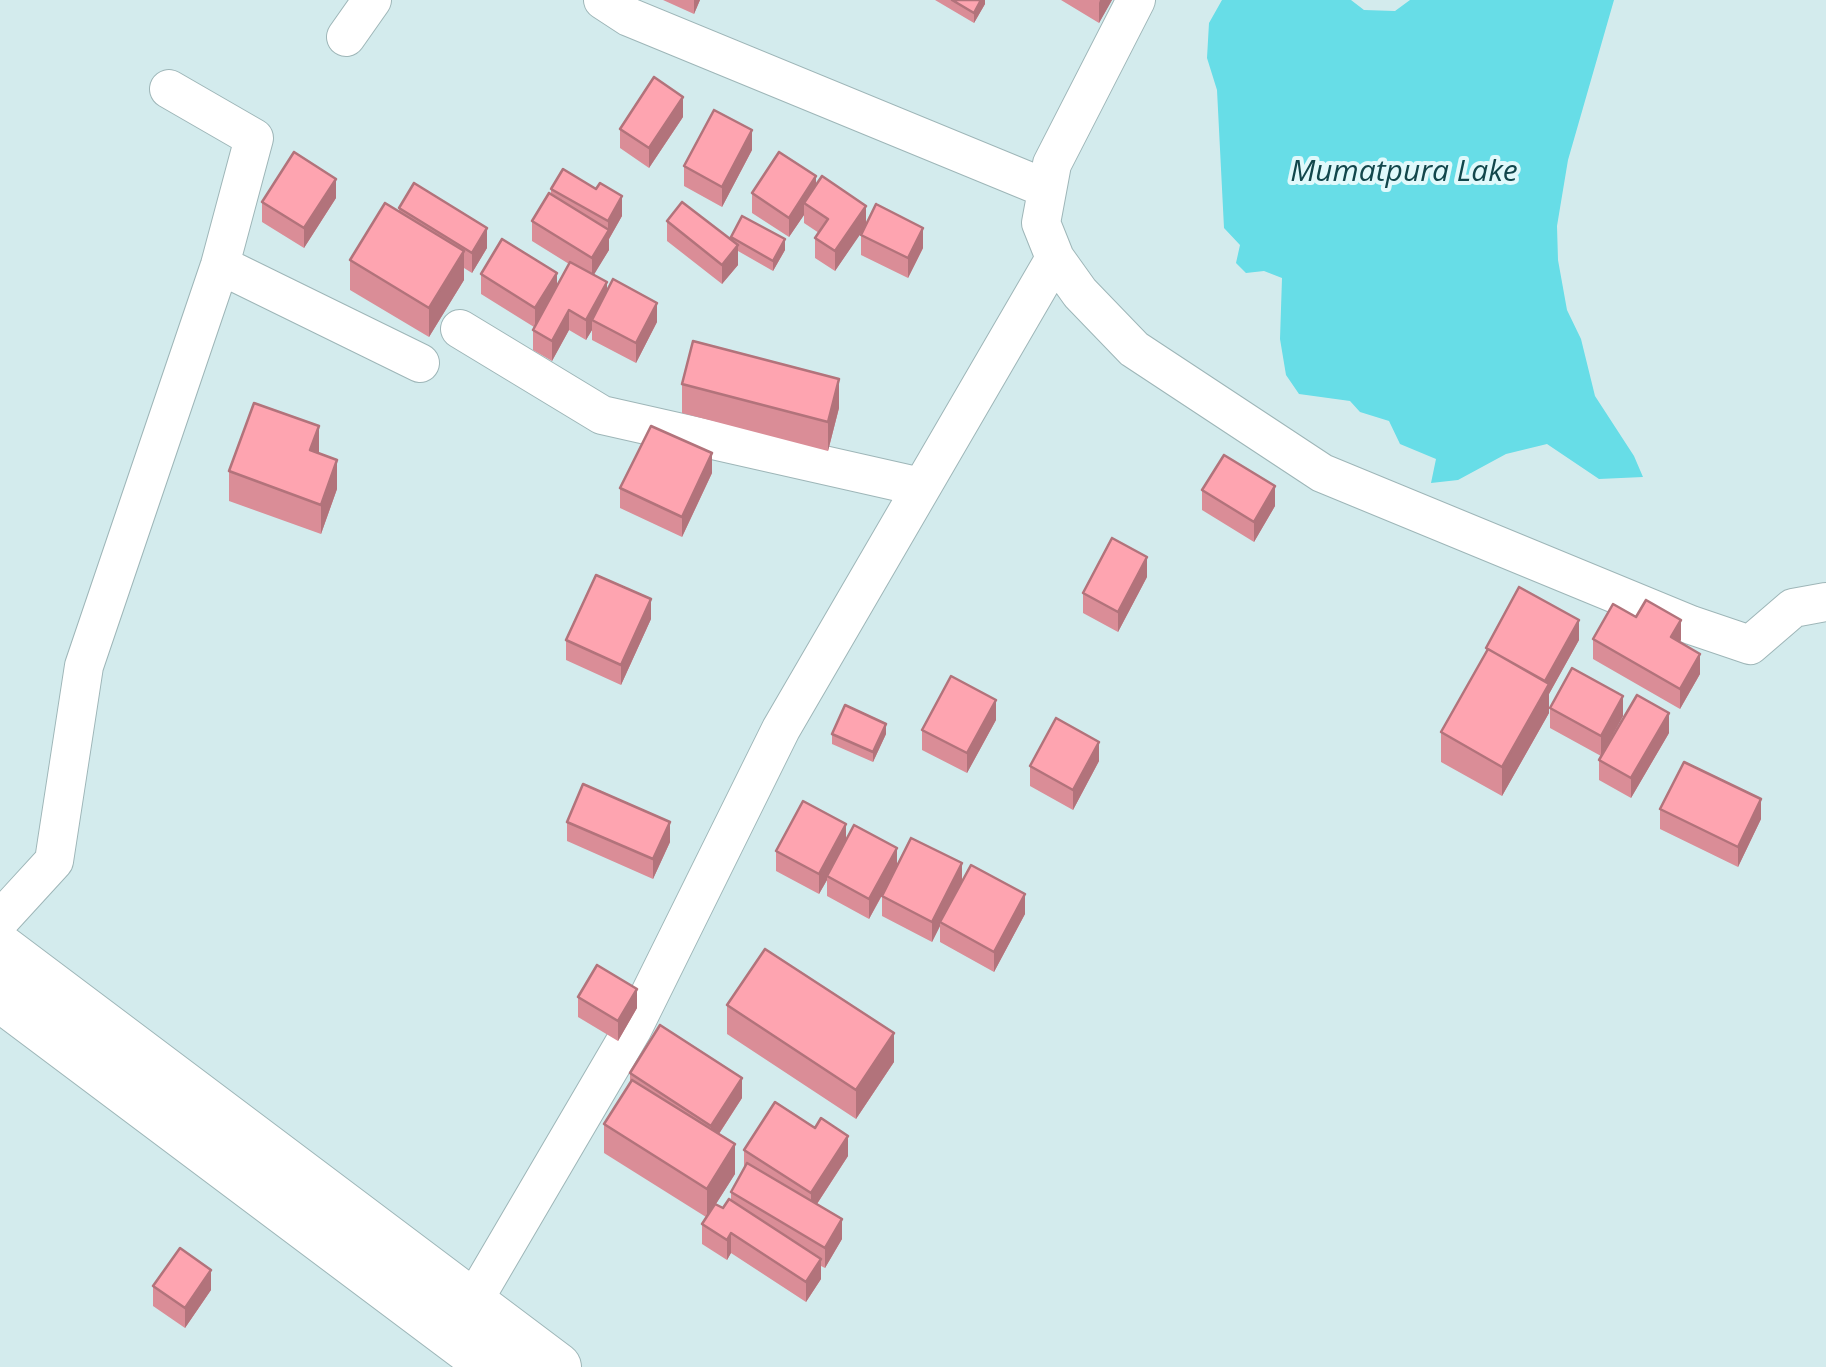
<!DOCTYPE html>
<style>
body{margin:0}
canvas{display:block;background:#d3ebed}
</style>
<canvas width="1826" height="1367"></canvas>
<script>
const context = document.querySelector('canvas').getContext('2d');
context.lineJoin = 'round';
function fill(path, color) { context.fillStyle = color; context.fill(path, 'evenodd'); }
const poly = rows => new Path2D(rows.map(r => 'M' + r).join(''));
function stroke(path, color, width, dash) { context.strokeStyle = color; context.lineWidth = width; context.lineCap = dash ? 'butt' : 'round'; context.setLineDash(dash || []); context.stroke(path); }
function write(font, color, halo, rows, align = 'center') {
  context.font = font + ' "Open Sans",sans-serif'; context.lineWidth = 8; context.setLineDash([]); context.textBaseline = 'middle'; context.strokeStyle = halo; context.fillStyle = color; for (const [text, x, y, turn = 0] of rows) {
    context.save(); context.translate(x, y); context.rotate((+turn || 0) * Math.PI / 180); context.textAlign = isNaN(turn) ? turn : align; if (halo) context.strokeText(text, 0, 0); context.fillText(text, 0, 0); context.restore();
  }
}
const water = poly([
 [1222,0,1351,0,1364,10,1395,11,1410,0,1614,0,1568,160,1557,226,1558,260,1567,310,1581,339,1595,396,1634,456,1643,477,1599,479,1547,444,1506,454,1458,480,1431,483,1436,459,1400,444,1389,421,1360,412,1350,401,1299,394,1286,375,1280,339,1282,278,1264,271,1246,273,1236,263,1240,245,1224,228,1217,90,1207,58,1209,23]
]);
const minor = poly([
 [603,0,629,17,1045,188],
 [1136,0,1052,164,1041,223,1055,258,1080,293,1134,349,1322,473,1691,625,1750,645,1793,608,1826,602],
 [346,37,372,0],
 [220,265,420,363],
 [460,329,602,415,921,487],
 [0,920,54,861,84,666,220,265,254,138,169,89],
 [472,1303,632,1030,781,729,1055,258]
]);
const tertiary = poly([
 [0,948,557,1367],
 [0,997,493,1367]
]);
const wall = poly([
 [663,0,700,0,694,14],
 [935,0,985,0,985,4,974,23],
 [1061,0,1112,0,1099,23],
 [683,117,649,168,620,148,620,129],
 [752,150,722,207,684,186,684,166],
 [816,185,866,225,923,248,908,278,861,255,861,235,865,226,835,271,815,258,815,238,819,233,804,223,804,215,789,237,752,213,752,193],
 [551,189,622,216,609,239,609,250,593,275,607,291,657,322,636,363,592,340,592,330,586,340,569,330,552,361,533,350,533,330,534,327,481,294,481,274,557,286,569,264,532,241,532,221,551,195],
 [336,198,304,248,262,222,262,202],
 [399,208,487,248,472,273,464,268,464,280,429,337,350,290,350,260,399,211],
 [667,221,731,240,731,237,785,250,773,271,738,251,738,265,722,284,667,241],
 [682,384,839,408,828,451,682,413],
 [229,471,337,489,321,534,229,501],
 [712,473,682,537,620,508,620,488],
 [1202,490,1275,506,1254,542,1202,510],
 [1147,577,1118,632,1083,613,1083,593],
 [1636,617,1681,640,1679,642,1700,674,1680,709,1593,659,1593,639],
 [651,619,621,685,566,660,566,640],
 [1579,640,1549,694,1549,713,1502,796,1441,762,1441,732,1486,653,1486,648],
 [1550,708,1623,716,1601,756,1550,728],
 [996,720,967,773,922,750,922,730],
 [1669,733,1631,798,1599,780,1599,760],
 [832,734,886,734,873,762,832,744],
 [1099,761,1073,810,1030,786,1030,766],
 [1660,809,1761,819,1738,867,1660,829],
 [567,822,670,842,653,879,567,841],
 [846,840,897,866,962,882,1025,914,994,972,940,942,940,926,932,942,882,916,882,896,888,885,869,919,827,896,827,880,819,894,776,871,776,851],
 [578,997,637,1008,618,1041,578,1017],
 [727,1005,894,1062,856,1119,727,1034],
 [630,1073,742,1098,719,1134,735,1174,716,1204,723,1208,731,1199,731,1192,744,1169,744,1150,848,1156,817,1204,842,1239,825,1268,821,1266,821,1279,806,1302,731,1253,727,1260,702,1244,702,1224,706,1217,604,1153,604,1124,630,1084],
 [153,1286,211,1290,185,1328,153,1306]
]);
const shadedWall = poly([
 [694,0,700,0,694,14],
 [981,0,985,0,985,4,974,23,974,13],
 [1100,0,1112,0,1099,23,1099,3],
 [683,97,683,117,649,168,649,148],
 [752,130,752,150,722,207,722,187],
 [816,176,816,196,804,203,804,215,789,237,789,218],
 [336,179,336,198,304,248,304,228],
 [622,196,622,216,609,239,609,250,592,278,592,258,608,231,608,221],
 [866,206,866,226,835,271,835,251],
 [487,228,487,248,472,273,472,253],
 [923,228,923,248,908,278,908,258],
 [785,239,785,250,773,271,773,261],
 [738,245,738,265,722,284,722,265],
 [464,251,464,280,429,337,429,308],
 [557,273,557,293,535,328,535,308],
 [607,282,607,302,592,320,592,330,586,340,586,320],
 [657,303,657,322,636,363,636,343],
 [569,310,569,330,552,361,552,341],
 [839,379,839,408,828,451,828,422],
 [319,426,319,455,310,450],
 [712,453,712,473,682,537,682,517],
 [337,460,337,489,321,534,321,505],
 [1275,486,1275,506,1254,542,1254,522],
 [1147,557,1147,577,1118,632,1118,612],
 [651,599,651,619,621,685,621,665],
 [1579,620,1579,640,1549,694,1549,713,1502,796,1502,767,1545,681],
 [1681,620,1681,640,1671,657,1671,637],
 [1700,654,1700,674,1680,709,1680,689],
 [1623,696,1623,716,1601,756,1601,736],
 [996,700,996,720,967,773,967,753],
 [1669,713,1669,733,1631,798,1631,778],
 [886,724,886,734,873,762,873,752],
 [1099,742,1099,761,1073,810,1073,790],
 [1761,799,1761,819,1738,867,1738,847],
 [670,822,670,842,653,879,653,859],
 [846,824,846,844,827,876,827,880,819,894,819,874],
 [897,848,897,867,869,919,869,899],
 [962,863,962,883,940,922,940,926,932,942,932,922],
 [1025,894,1025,914,994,972,994,952],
 [637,989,637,1008,618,1041,618,1021],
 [894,1033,894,1062,856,1119,856,1090],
 [742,1078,742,1098,711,1146,711,1126],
 [848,1136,848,1156,811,1213,811,1193],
 [735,1144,735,1174,707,1218,707,1189],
 [842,1219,842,1239,825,1268,825,1248],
 [731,1233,731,1253,727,1260,727,1240],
 [821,1259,821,1279,806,1302,806,1282],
 [211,1270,211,1290,185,1328,185,1308]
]);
const building = poly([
 [952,0,981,0,974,13,952,0],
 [654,77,683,97,649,148,620,129,654,77],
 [714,110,752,130,722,187,684,166,714,110],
 [294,152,336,179,304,228,262,202,294,152],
 [779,152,816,176,789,218,752,193,779,152],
 [563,169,596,189,600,183,622,196,608,221,551,189,563,169],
 [822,176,866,206,835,251,815,238,828,219,804,203,822,176],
 [414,183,487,228,472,253,399,208,414,183],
 [549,193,609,230,592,258,532,221,549,193],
 [682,202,738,245,722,265,667,221,682,202],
 [385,203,464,251,429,308,350,260,385,203],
 [876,204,923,228,908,258,861,235,876,204],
 [742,216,785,239,773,261,731,237,742,216],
 [502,239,557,273,535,308,481,274,502,239],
 [570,262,607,282,586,320,569,310,552,341,533,330,570,262],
 [613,279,657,303,636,343,592,320,613,279],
 [693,341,839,379,828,422,682,384,693,341],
 [254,403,319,426,310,450,337,460,321,505,229,471,254,403],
 [651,426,712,453,682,517,620,488,651,426],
 [1224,455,1275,486,1254,522,1202,490,1224,455],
 [1112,538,1147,557,1118,612,1083,593,1112,538],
 [596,575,651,599,621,665,566,640,596,575],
 [1519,587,1579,620,1545,681,1486,648,1519,587],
 [1646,600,1681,620,1671,637,1700,654,1680,689,1593,639,1613,604,1636,617,1646,600],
 [1488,649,1549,684,1502,767,1441,732,1488,649],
 [1572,668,1623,696,1601,736,1550,708,1572,668],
 [951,676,996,700,967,753,922,730,951,676],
 [1637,695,1669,713,1631,778,1599,760,1637,695],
 [845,705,886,724,873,752,832,734,845,705],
 [1056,718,1099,742,1073,790,1030,766,1056,718],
 [1684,762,1761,799,1738,847,1660,809,1684,762],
 [583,784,670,822,653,859,567,822,583,784],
 [803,801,846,824,819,874,776,851,803,801],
 [854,825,897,848,869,899,827,876,854,825],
 [911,838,962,863,932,922,882,896,911,838],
 [971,865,1025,894,994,952,940,922,971,865],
 [765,949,894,1033,856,1090,727,1005,765,949],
 [597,965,637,989,618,1021,578,997,597,965],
 [660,1025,742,1078,711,1126,630,1073,660,1025],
 [632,1080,735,1144,707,1189,604,1124,632,1080],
 [775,1102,815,1128,821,1118,848,1136,811,1193,744,1150,775,1102],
 [747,1163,842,1219,825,1248,731,1192,747,1163],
 [729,1199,821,1259,806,1282,731,1233,727,1240,702,1224,715,1204,723,1208,729,1199],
 [180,1248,211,1270,185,1308,153,1286,180,1248]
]);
const waterNames = [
 ["Mumatpura Lake",1404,172]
];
fill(water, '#67dde7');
stroke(minor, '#9eb6b8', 40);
stroke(tertiary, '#9eb6b8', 50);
stroke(minor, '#fff', 38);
stroke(tertiary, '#fff', 48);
fill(wall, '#da8d97');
fill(shadedWall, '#b2737b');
fill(building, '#fea4b0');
stroke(building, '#b2737b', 2.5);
write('italic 30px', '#12474c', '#e0f9fb', waterNames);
</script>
